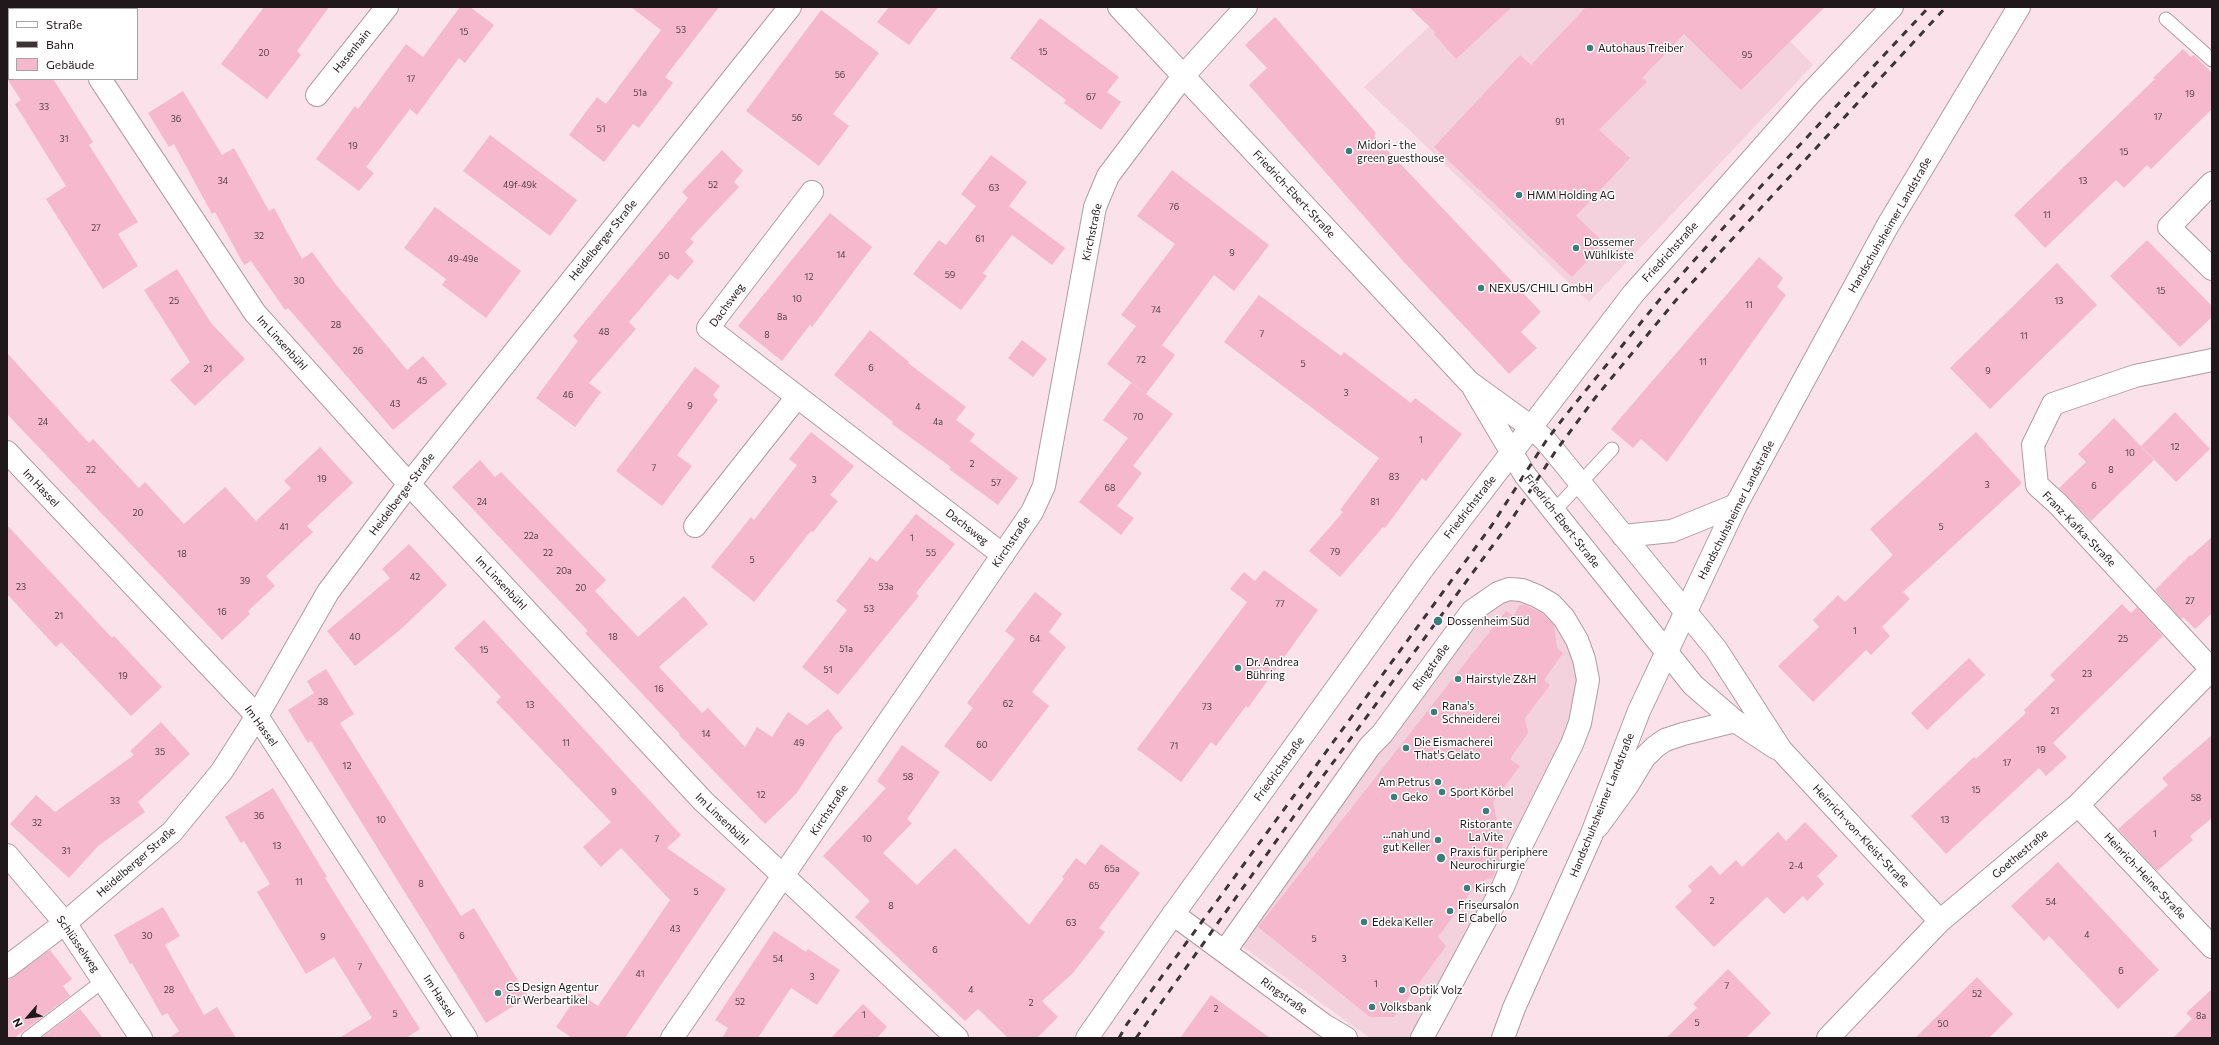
<!DOCTYPE html>
<meta charset="utf-8">
<style>
body{margin:0}
#map{position:relative;width:2219px;height:1045px;overflow:hidden;background:#fbe2ea;font-family:Commissioner,sans-serif}
canvas{display:block}
.frame{position:absolute;inset:0;border:8px solid #20181a;pointer-events:none}
.legend{position:absolute;left:8px;top:8px;width:130px;height:72px;box-sizing:border-box;background:#fff;border:1px solid #a6a3a3;margin:0;padding:5px 7px;list-style:none;font-size:12px;color:#20181a}
.legend li{display:flex;align-items:center;gap:8px;height:20px}
.legend b{width:20px;border:1px solid #a6a3a3}
.north{position:absolute;left:8px;top:997px;width:40px;height:40px;-webkit-text-stroke:3px #fff;paint-order:stroke;rotate:242deg;font-size:11px;font-weight:700;line-height:16px;text-align:center;color:#20181a}
.north::after{content:'';display:block;margin:auto;width:14px;height:18px;background:#20181a;clip-path:polygon(50% 0,100% 100%,50% 72%,0 100%)}
</style>
<div id="map">
<canvas width="2219" height="1045"></canvas>
<div class="frame"></div>
<ul class="legend">
<li><b style="height:5px;background:#fff"></b>Straße</li>
<li><b style="height:5px;background:#3e3336"></b>Bahn</li>
<li><b style="height:11px;background:#f5b8cd"></b>Gebäude</li>
</ul>
<div class="north">N</div>
</div>
<script>
const context = document.querySelector('canvas').getContext('2d');
context.lineJoin = 'round';
function fill(path, color) { context.fillStyle = color; context.fill(path, 'evenodd'); }
const poly = rows => new Path2D(rows.map(r => 'M' + r).join(''));
function stroke(path, color, width, dash) { context.strokeStyle = color; context.lineWidth = width; context.lineCap = dash ? 'butt' : 'round'; context.setLineDash(dash || []); context.stroke(path); }
function write(font, color, halo, rows, align = 'center') {
  context.font = font + ' Commissioner,sans-serif'; context.lineWidth = 3; context.setLineDash([]); context.textBaseline = 'middle'; context.strokeStyle = halo; context.fillStyle = color; for (const [text, x, y, turn = 0] of rows) {
    context.save(); context.translate(x, y); context.rotate((+turn || 0) * Math.PI / 180); context.textAlign = isNaN(turn) ? turn : align; if (halo) context.strokeText(text, 0, 0); context.fillText(text, 0, 0); context.restore();
  }
}
const built = poly([
 [1450,7,1757,7,1813,65,1589,302,1364,87],
 [1510,596,1536,601,1554,617,1570,644,1578,675,1576,705,1505,873,1416,1038,1370,1038,1240,945,1473,616]
]);
const building = poly([
 [264,7,329,7,297,51,301,55,267,99,221,64],
 [460,7,470,7,494,25,465,63,459,58,417,115,410,109,366,167,374,173,359,191,316,159,355,106,358,109,406,44,423,57],
 [631,7,719,7,665,77,673,83,639,128,633,124,604,162,569,135,597,97,606,104,661,30],
 [889,7,938,7,909,45,877,22],
 [1409,7,1512,7,1456,59,1434,34,1435,32],
 [1586,7,1825,7,1741,90,1684,34,1642,78,1647,82,1599,130,1630,158,1576,216,1604,243,1572,277,1434,147,1520,55,1531,65],
 [821,10,879,53,833,114,849,126,819,166,746,111],
 [1275,17,1376,133,1374,136,1541,312,1521,332,1537,348,1509,374,1403,261,1249,85,1267,68,1245,45],
 [1040,18,1119,77,1107,92,1121,102,1101,130,1064,103,1066,100,1010,58],
 [2183,49,2191,57,2194,55,2212,73,2212,109,2151,169,2147,165,2124,188,2116,180,2045,248,2014,215,2155,79,2153,78],
 [7,79,53,79,93,142,89,145,138,222,118,234,138,266,103,289,46,199,66,186,15,104,21,100],
 [183,91,222,155,234,148,269,211,274,208,302,259,312,252,337,286,407,370,423,356,447,384,393,430,288,308,285,310,251,261,244,265,215,212,212,214,174,144,169,147,148,113],
 [490,135,577,200,550,236,463,171],
 [722,150,743,171,734,182,739,187,690,239,694,242,685,252,694,261,678,280,670,274,629,322,636,329,589,383,601,392,575,427,536,398,578,341,573,336,688,198,682,192],
 [991,155,1027,182,1009,206,1065,248,1052,265,1012,235,983,273,987,276,961,310,913,274,939,240,946,245,976,206,961,194],
 [1172,170,1269,245,1234,291,1214,275,1162,345,1175,355,1146,394,1107,364,1136,326,1121,315,1175,244,1137,216],
 [435,207,521,271,486,318,442,285,446,279,404,248],
 [830,213,872,247,812,327,810,325,782,361,738,326],
 [2147,240,2212,306,2212,317,2180,347,2110,276],
 [1759,257,1783,278,1777,287,1786,295,1667,462,1641,439,1633,448,1611,429],
 [2057,263,2097,305,1990,409,1950,368],
 [177,269,211,323,245,359,195,406,170,380,190,362,144,290],
 [1259,295,1341,356,1344,352,1411,403,1415,398,1462,434,1426,481,1422,478,1385,528,1383,527,1340,577,1309,551,1343,512,1340,510,1379,458,1224,342],
 [870,330,909,362,908,363,966,407,956,420,975,434,970,441,1018,478,998,505,949,469,951,467,892,424,893,422,834,375],
 [1022,340,1047,359,1033,377,1008,358],
 [7,353,89,443,93,439,139,488,145,482,184,524,225,487,256,521,291,488,284,481,320,447,353,483,307,526,313,532,266,576,275,586,248,611,250,614,222,640,7,414],
 [695,367,720,386,713,395,718,400,677,455,692,466,662,506,616,471],
 [1131,383,1173,414,1133,466,1142,473,1117,506,1134,518,1121,535,1079,502,1128,438,1103,420],
 [2175,412,2210,449,2176,482,2141,446],
 [2114,418,2154,460,2091,521,2059,488,2086,462,2078,454],
 [811,432,854,466,830,495,838,501,813,532,811,531,754,602,711,567,751,517,754,520,797,465,789,459],
 [1976,432,2022,483,1903,592,1910,599,1882,627,1890,636,1871,655,1866,650,1813,702,1778,666,1819,627,1813,620,1838,595,1845,602,1893,555,1870,529],
 [480,460,495,477,501,472,606,580,595,591,638,637,684,596,708,624,659,667,702,713,708,708,745,747,757,727,772,737,788,712,807,725,828,709,843,728,835,735,796,794,765,824,679,735,680,734,585,633,588,631,452,487],
 [916,514,955,544,916,593,919,596,838,695,802,667,847,610,836,601,870,557,877,562],
 [7,525,112,638,114,636,162,687,131,716,61,642,56,647,7,594],
 [2212,537,2212,613,2195,629,2183,617,2181,619,2155,590,2190,555,2191,556],
 [409,544,447,585,400,630,355,666,327,631,390,578,382,569],
 [1264,570,1318,610,1248,708,1246,706,1216,746,1211,742,1181,782,1137,749,1247,602,1230,589,1244,572,1255,581],
 [1035,592,1062,614,1049,632,1066,647,1032,692,1049,706,991,782,944,746,973,708,967,703,1015,639,1005,631],
 [2122,604,2131,613,2137,607,2163,636,2053,743,2067,757,2046,776,2039,768,1946,854,1911,816,1974,757,1976,759,2026,713,2024,710,2055,680,2050,675],
 [1520,605,1525,605,1543,614,1554,625,1557,648,1563,653,1544,680,1550,685,1525,718,1528,733,1510,759,1520,766,1493,802,1504,853,1492,878,1478,882,1438,937,1446,946,1394,1017,1370,1017,1258,927,1506,611,1513,616],
 [484,620,681,835,667,848,726,889,625,1038,572,1038,556,1027,579,993,598,1006,670,900,621,848,601,867,583,847,611,822,496,702,501,697,454,648],
 [1969,658,1985,675,1927,730,1911,713],
 [326,669,354,714,340,723,461,916,474,908,528,997,486,1023,311,741,308,743,288,710,314,693,307,681],
 [161,722,190,754,138,802,145,812,98,846,69,878,10,824,36,795,55,812,134,755,130,751],
 [2212,735,2212,818,2190,836,2193,840,2157,871,2118,829,2168,785,2162,778],
 [902,745,940,772,907,819,912,823,883,853,917,885,955,848,1029,925,1064,879,1062,877,1076,858,1085,865,1101,844,1140,873,1099,928,1105,932,1073,973,1042,1001,1058,1017,1037,1038,1008,1038,978,1009,965,1021,855,917,870,901,823,856,886,788,877,781],
 [273,788,327,877,325,878,420,1029,406,1038,339,1038,372,1018,334,957,306,974,257,892,270,884,244,841,241,843,225,817],
 [1805,822,1838,856,1817,876,1824,884,1807,901,1803,896,1784,914,1767,897,1714,947,1675,907,1692,891,1688,886,1711,865,1720,875,1736,860,1742,867,1778,832,1786,841],
 [2058,862,2159,970,2118,1009,2049,936,2044,941,2011,906],
 [163,907,180,936,165,945,204,1015,217,1007,236,1038,169,1038,179,1031,167,1013,162,1016,132,963,130,964,114,935],
 [774,931,806,952,808,949,840,970,817,1005,791,988,758,1038,722,1038,728,1028,715,1020],
 [50,950,72,979,63,986,70,996,14,1038,7,1038,7,981],
 [1728,969,1771,1013,1746,1038,1666,1038,1697,1008,1693,1004],
 [1977,977,2013,1014,1989,1038,1915,1038],
 [2212,989,2212,1038,2173,1038,2192,1019,2186,1013],
 [1211,995,1270,1038,1180,1038],
 [863,1004,887,1027,877,1038,831,1038],
 [80,1009,103,1038,41,1038]
]);
const lane = poly([
 [2166,19,2212,60],
 [1554,511,1612,449],
 [28,1038,103,981]
]);
const street = poly([
 [53,7,54,9],
 [1119,7,1469,382,1531,427,1546,441,1716,649,1781,750,1940,921],
 [100,79,255,313,409,484,703,801,957,1038],
 [317,95,387,7],
 [2212,183,2169,227,2212,269],
 [812,192,708,328,1003,555],
 [1474,389,1525,475,1693,685,1735,721,1776,748],
 [7,452,257,716,466,1038],
 [695,526,797,397],
 [1623,536,1672,531,1736,505],
 [2211,669,2058,504,2037,485,2033,445,2053,404,2135,376,2212,360],
 [2078,805,2212,947],
 [1598,826,1627,786,1644,758,1655,747,1665,740,1683,734,1735,721],
 [7,855,65,923,141,1038],
 [1173,914,1324,1025,1346,1038],
 [1225,951,1370,746,1382,734,1472,611,1498,593,1509,589,1522,590,1537,596,1551,604,1564,618,1577,640,1584,659,1588,680,1580,723,1572,744,1515,858,1503,887,1422,1038],
 [7,967,65,923,172,832,222,771,257,716,328,592,409,484,790,7],
 [672,1038,1032,512,1044,486,1095,207,1108,176,1184,75,1246,7],
 [1087,1038,1167,923,1424,567,1633,294,1808,96,1892,7],
 [1828,1038,1940,921,2078,805,2212,669]
]);
const primary = poly([
 [1503,1038,1514,1008,1591,836,1639,711,1736,505,1888,225,2019,7]
]);
const rail = poly([
 [1119,1038,1127,1024,1492,525,1546,441,1565,416,1665,293,1751,197,1929,7],
 [1136,1038,1304,802,1510,522,1555,452,1595,398,1677,299,1946,7]
]);
const markers = [
 [1590,48,4,"#387f7a"],
 [1349,151,4,"#387f7a"],
 [1519,195,4,"#387f7a"],
 [1576,248,4,"#387f7a"],
 [1481,288,4,"#387f7a"],
 [1438,621,5,"#387f7a"],
 [1238,668,4,"#387f7a"],
 [1458,679,4,"#387f7a"],
 [1434,712,4,"#387f7a"],
 [1406,748,4,"#387f7a"],
 [1438,782,4,"#387f7a"],
 [1442,792,4,"#387f7a"],
 [1394,797,4,"#387f7a"],
 [1486,811,4,"#387f7a"],
 [1438,840,4,"#387f7a"],
 [1441,858,5,"#387f7a"],
 [1467,888,4,"#387f7a"],
 [1450,911,4,"#387f7a"],
 [1364,922,4,"#387f7a"],
 [1402,990,4,"#387f7a"],
 [498,993,4,"#387f7a"],
 [1372,1007,4,"#387f7a"]
];
const numberNames = [
 ["53",681,30],
 ["15",464,32],
 ["15",1043,52],
 ["20",264,53],
 ["95",1747,55],
 ["56",840,75],
 ["17",411,79],
 ["51a",640,93],
 ["19",2190,94],
 ["67",1091,97],
 ["33",44,107],
 ["17",2158,117],
 ["56",797,118],
 ["36",176,119],
 ["91",1560,122],
 ["51",601,129],
 ["31",64,139],
 ["19",353,146],
 ["15",2124,152],
 ["34",223,181],
 ["13",2083,181],
 ["49f-49k",520,185],
 ["52",713,185],
 ["63",994,188],
 ["76",1174,207],
 ["11",2047,215],
 ["27",96,228],
 ["32",259,236],
 ["61",980,239],
 ["9",1232,253],
 ["14",841,255],
 ["50",664,256],
 ["49-49e",463,259],
 ["59",950,275],
 ["12",809,277],
 ["30",299,281],
 ["15",2161,291],
 ["10",797,299],
 ["25",174,301],
 ["13",2059,301],
 ["11",1749,305],
 ["74",1156,310],
 ["8a",782,317],
 ["28",336,325],
 ["48",604,332],
 ["7",1262,334],
 ["8",767,335],
 ["11",2024,336],
 ["26",358,351],
 ["72",1141,360],
 ["11",1703,362],
 ["5",1303,364],
 ["6",871,368],
 ["21",208,369],
 ["9",1988,371],
 ["45",422,381],
 ["3",1346,393],
 ["46",568,395],
 ["43",395,404],
 ["9",690,406],
 ["4",918,407],
 ["70",1138,417],
 ["24",43,422],
 ["4a",938,422],
 ["1",1421,440],
 ["12",2175,447],
 ["10",2130,453],
 ["2",972,464],
 ["7",654,468],
 ["22",91,470],
 ["8",2111,470],
 ["83",1394,477],
 ["19",322,479],
 ["3",814,480],
 ["57",996,483],
 ["3",1987,485],
 ["6",2094,486],
 ["68",1110,488],
 ["24",482,502],
 ["81",1375,502],
 ["20",138,513],
 ["41",284,527],
 ["5",1941,527],
 ["22a",531,536],
 ["1",912,538],
 ["79",1335,552],
 ["22",548,553],
 ["55",931,553],
 ["18",182,554],
 ["5",752,560],
 ["20a",564,571],
 ["42",415,577],
 ["39",245,581],
 ["23",21,587],
 ["53a",886,587],
 ["20",581,588],
 ["27",2190,601],
 ["77",1280,604],
 ["53",869,609],
 ["16",222,612],
 ["21",59,616],
 ["1",1855,631],
 ["40",355,637],
 ["18",613,637],
 ["64",1035,639],
 ["25",2123,639],
 ["51a",846,649],
 ["15",484,650],
 ["51",828,670],
 ["23",2087,674],
 ["19",123,676],
 ["16",659,689],
 ["38",323,702],
 ["62",1008,704],
 ["13",530,705],
 ["73",1207,707],
 ["21",2055,711],
 ["14",706,734],
 ["11",566,743],
 ["49",799,743],
 ["60",982,745],
 ["71",1174,746],
 ["19",2041,750],
 ["35",160,752],
 ["17",2007,763],
 ["12",347,766],
 ["58",908,777],
 ["15",1976,790],
 ["9",614,792],
 ["12",761,795],
 ["58",2196,798],
 ["33",115,801],
 ["36",259,816],
 ["10",381,820],
 ["13",1945,820],
 ["32",37,823],
 ["1",2155,834],
 ["7",657,839],
 ["10",867,839],
 ["13",277,846],
 ["31",66,851],
 ["2-4",1796,866],
 ["65a",1112,869],
 ["11",299,882],
 ["8",421,884],
 ["65",1094,886],
 ["5",696,892],
 ["2",1712,901],
 ["54",2051,902],
 ["8",891,906],
 ["63",1071,923],
 ["43",675,929],
 ["4",2087,935],
 ["30",147,936],
 ["6",462,936],
 ["9",323,937],
 ["5",1314,939],
 ["6",935,950],
 ["54",778,959],
 ["3",1344,959],
 ["7",360,967],
 ["6",2121,971],
 ["41",640,974],
 ["3",812,977],
 ["1",1376,984],
 ["7",1727,986],
 ["28",169,990],
 ["4",971,990],
 ["52",1977,994],
 ["52",740,1002],
 ["2",1031,1003],
 ["2",1216,1009],
 ["5",395,1014],
 ["1",864,1015],
 ["8a",2201,1016],
 ["5",1697,1023],
 ["50",1943,1024]
];
const poiNames = [
 ["Autohaus Treiber",1598,48],
 ["Midori - the",1357,145],
 ["green guesthouse",1357,158],
 ["HMM Holding AG",1527,195],
 ["Dossemer",1584,242],
 ["Wühlkiste",1584,255],
 ["NEXUS/CHILI GmbH",1489,288],
 ["Dossenheim Süd",1447,621],
 ["Dr. Andrea",1246,662],
 ["Bühring",1246,675],
 ["Hairstyle Z&H",1466,679],
 ["Rana's",1442,706],
 ["Schneiderei",1442,719],
 ["Die Eismacherei",1414,742],
 ["That's Gelato",1414,755],
 ["Am Petrus",1430,782,"right"],
 ["Sport Körbel",1450,792],
 ["Geko",1402,797],
 ["Ristorante",1486,824,"center"],
 ["La Vite",1486,837,"center"],
 ["…nah und",1430,834,"right"],
 ["gut Keller",1430,847,"right"],
 ["Praxis für periphere",1450,852],
 ["Neurochirurgie",1450,865],
 ["Kirsch",1475,888],
 ["Friseursalon",1458,905],
 ["El Cabello",1458,918],
 ["Edeka Keller",1372,922],
 ["CS Design Agentur",506,987],
 ["für Werbeartikel",506,1000],
 ["Optik Volz",1410,990],
 ["Volksbank",1380,1007]
];
const streetNames = [
 ["Hasenhain",352,51,-51],
 ["Friedrich-Ebert-Straße",1294,194,47],
 ["Handschuhsheimer Landstraße",1890,225,-60],
 ["Kirchstraße",1092,232,-78],
 ["Heidelberger Straße",603,240,-51],
 ["Friedrichstraße",1670,252,-48],
 ["Dachsweg",727,305,-54],
 ["Im Linsenbühl",282,343,48],
 ["Im Hassel",41,488,47],
 ["Heidelberger Straße",402,494,-53],
 ["Friedrichstraße",1470,507,-52],
 ["Handschuhsheimer Landstraße",1736,510,-63],
 ["Friedrich-Ebert-Straße",1562,521,52],
 ["Dachsweg",967,527,38],
 ["Franz-Kafka-Straße",2079,529,46],
 ["Kirchstraße",1011,542,-56],
 ["Im Linsenbühl",501,583,47],
 ["Ringstraße",1431,667,-54],
 ["Im Hassel",261,726,54],
 ["Friedrichstraße",1279,769,-54],
 ["Handschuhsheimer Landstraße",1602,805,-68],
 ["Kirchstraße",829,810,-56],
 ["Im Linsenbühl",722,819,44],
 ["Heinrich-von-Kleist-Straße",1861,836,47],
 ["Goethestraße",2020,854,-40],
 ["Heidelberger Straße",136,862,-41],
 ["Heinrich-Heine-Straße",2145,876,47],
 ["Schlüsselweg",78,944,55],
 ["Im Hassel",439,996,57],
 ["Ringstraße",1284,996,36]
];
fill(built, '#f3d2dd');
fill(building, '#f5b8cd');
stroke(lane, '#b29ba2', 15);
stroke(street, '#b29ba2', 24);
stroke(primary, '#b29ba2', 24);
stroke(lane, '#fff', 13);
stroke(street, '#fff', 22);
stroke(primary, '#fff', 22);
stroke(rail, '#3e3336', 3, [7, 7]);
for (const [x, y, r, color] of markers) { const dot = new Path2D(); dot.arc(x, y, r, 0, 2 * Math.PI); context.fillStyle = color; context.fill(dot); stroke(dot, '#fff', 1.5); }
write('9px', '#554047', null, numberNames);
write('11px', '#20181a', '#fff', poiNames, 'left');
write('11px', '#20181a', '#fff', streetNames);
</script>
